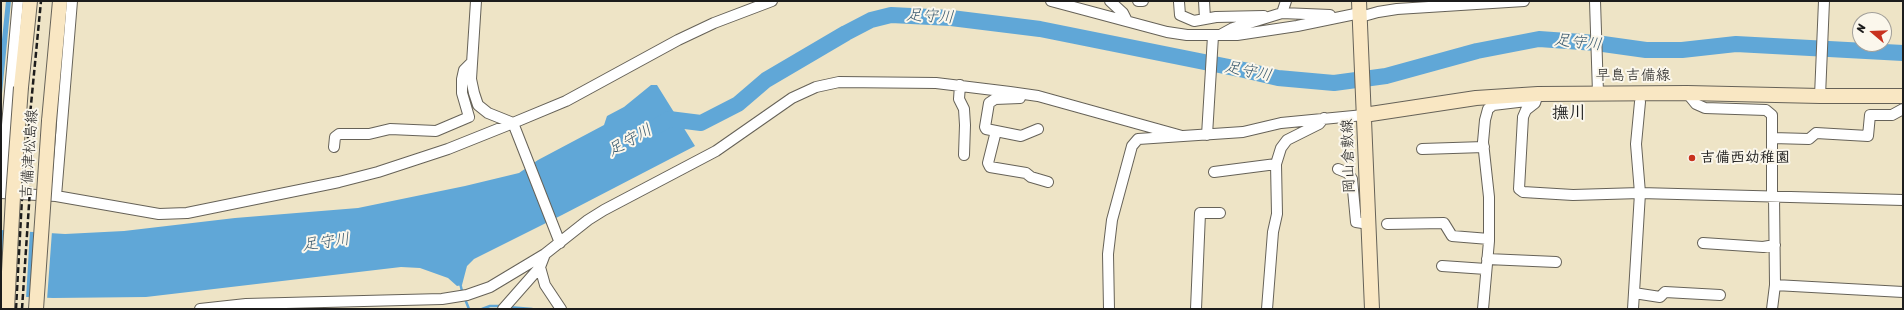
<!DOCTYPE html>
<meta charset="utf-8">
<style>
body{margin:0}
#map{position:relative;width:1904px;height:310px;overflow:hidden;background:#eee4c6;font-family:Sriracha,sans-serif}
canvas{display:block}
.frame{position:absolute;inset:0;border:2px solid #1c1c1c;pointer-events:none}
.north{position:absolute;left:1852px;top:12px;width:40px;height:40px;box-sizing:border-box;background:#fbf7ec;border:1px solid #a29f99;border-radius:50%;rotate:289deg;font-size:11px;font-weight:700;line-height:16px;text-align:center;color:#1c1c1c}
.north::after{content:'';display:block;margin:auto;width:14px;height:18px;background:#c8321e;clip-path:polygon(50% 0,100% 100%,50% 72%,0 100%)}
</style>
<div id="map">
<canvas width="1904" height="310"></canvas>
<div class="frame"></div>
<div class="north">N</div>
</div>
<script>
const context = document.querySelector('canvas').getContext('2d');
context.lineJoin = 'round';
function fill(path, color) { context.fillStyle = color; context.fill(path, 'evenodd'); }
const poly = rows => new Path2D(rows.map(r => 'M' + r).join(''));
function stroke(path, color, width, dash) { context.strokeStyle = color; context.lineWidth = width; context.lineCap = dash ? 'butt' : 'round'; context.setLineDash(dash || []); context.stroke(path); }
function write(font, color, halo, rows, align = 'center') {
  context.font = font + ' Sriracha,"Klee One",sans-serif'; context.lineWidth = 4; context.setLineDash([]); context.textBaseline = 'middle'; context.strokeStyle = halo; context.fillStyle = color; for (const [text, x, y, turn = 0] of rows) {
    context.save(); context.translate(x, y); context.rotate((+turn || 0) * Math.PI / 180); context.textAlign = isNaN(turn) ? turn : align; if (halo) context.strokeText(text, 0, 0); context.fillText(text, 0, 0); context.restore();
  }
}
const water = poly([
 [6,1,11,1,1,104,1,49],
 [651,85,657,85,695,146,562,215,474,259,467,266,462,285,457,286,448,278,420,268,401,267,146,297,53,298,1,296,1,230,65,234,124,231,235,218,358,208,465,186,519,173,538,160,604,125,607,116,624,107]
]);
const pier = poly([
 [18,229,30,230,26,299,14,298],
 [36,230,52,231,47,300,32,299]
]);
const stream = poly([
 [460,283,462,291],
 [465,299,469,309],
 [508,307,532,309],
 [482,309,490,306,501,306]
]);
const river = poly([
 [659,125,669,119,701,123,738,104,766,80,846,33,871,20,891,15,951,18,1040,29,1244,70,1278,78,1334,83,1386,76,1477,51,1539,39,1596,43,1646,50,1682,50,1736,44,1903,53]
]);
const street = poly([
 [476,1,471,79,474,93,478,105,488,113,513,123,560,243],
 [1051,1,1167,32,1187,35,1237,35,1297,26,1360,13],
 [1110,1,1123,13,1127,21],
 [1138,1,1143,1],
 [1204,1,1205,19],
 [1595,1,1598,93],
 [1179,2,1180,15,1194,21,1216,17,1264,16],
 [1282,13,1286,1],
 [1360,17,1378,12,1397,9,1524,1],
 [1222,34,1233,28,1282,13,1330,15],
 [960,85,959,99,964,109,965,125,964,155],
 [1687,93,1696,104,1705,108,1766,110,1772,115,1772,196],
 [1538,94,1535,103,1526,110,1523,117,1519,189,1523,192,1573,195,1640,193,1903,200],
 [1820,96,1824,1],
 [1020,98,995,99,989,103,985,127,986,129,1021,136,1038,129],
 [996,131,988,163,990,167,1026,173,1031,177,1048,182],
 [1207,135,1213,36],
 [1772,138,1809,139,1816,133,1868,136,1870,115,1892,115,1903,109],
 [334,147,335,137,339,134,369,134,390,129,436,131,469,117,462,93,462,79,464,70,472,62],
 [1422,149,1484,147],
 [1338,169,1348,173,1352,179,1356,222,1369,224],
 [1214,172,1276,164],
 [1,193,56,196,159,214,187,213,339,182,378,172,448,149,513,123,566,101,678,40,714,23,772,1],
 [1,193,18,1],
 [56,196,72,1],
 [1387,224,1444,223,1452,236,1489,239],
 [1703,243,1763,247,1775,245],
 [545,254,540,267,545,285,561,309],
 [1487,259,1556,262],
 [1442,266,1486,269],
 [1775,285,1903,292],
 [1634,293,1660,297,1665,292,1720,295],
 [200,309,246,304,442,299,467,295,490,287,545,254,588,220,604,210,716,151,792,98,816,87,839,82,936,83,1010,92,1038,96,1182,136],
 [503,309,540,267],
 [1109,309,1108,254,1112,220,1132,146,1138,139,1243,132,1281,123,1364,115],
 [1196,309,1200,213,1220,213],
 [1267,309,1273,232,1277,214,1276,164,1281,148,1287,140,1319,124,1324,118],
 [1483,309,1489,241,1489,197,1483,142,1485,120,1488,109,1493,105,1535,100],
 [1633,309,1640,193,1636,144,1640,102],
 [1772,309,1775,285,1774,196]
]);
const secondary = poly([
 [1359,1,1372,309],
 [21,87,30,1],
 [1364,115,1476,98,1538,94,1687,93,1820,96,1903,96],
 [49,121,60,1]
]);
const rail = poly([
 [16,309,22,198,41,1],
 [22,309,34,130]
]);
const secondaryBridge = poly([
 [7,309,13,197,21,87],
 [36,309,49,121]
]);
const markers = [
 [1692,158,4,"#c8321e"]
];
const streetNames = [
 ["早島吉備線",1633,76],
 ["吉備津松島線",30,154,-86],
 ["岡山倉敷線",1349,156,-92]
];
const poiNames = [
 ["吉備西幼稚園",1700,158]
];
const waterNames = [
 ["足守川",930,17,3],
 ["足守川",1578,43,6],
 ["足守川",1248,72,11],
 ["足守川",630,141,-29],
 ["足守川",326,243,-8]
];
const quarterNames = [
 ["撫川",1569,114]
];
fill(water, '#60a7d7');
fill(pier, '#eee4c6');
stroke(stream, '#60a7d7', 2.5);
stroke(river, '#60a7d7', 16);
stroke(street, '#666258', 12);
stroke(secondary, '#666258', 16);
stroke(street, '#fff', 10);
stroke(secondary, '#f9e7c3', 14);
stroke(rail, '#1c1c1c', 2.5, [6, 3]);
stroke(secondaryBridge, '#666258', 16, []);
stroke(secondaryBridge, '#f9e7c3', 14);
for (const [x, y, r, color] of markers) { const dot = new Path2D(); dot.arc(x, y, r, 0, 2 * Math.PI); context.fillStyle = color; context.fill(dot); stroke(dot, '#fbf7ec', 1.5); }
write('15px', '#1c1c1c', '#fbf7ec', streetNames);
write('bold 15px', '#1c1c1c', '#fbf7ec', poiNames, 'left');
write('italic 16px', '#3b5b70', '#fbf7ec', waterNames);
write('bold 17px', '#1c1c1c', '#fbf7ec', quarterNames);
</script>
